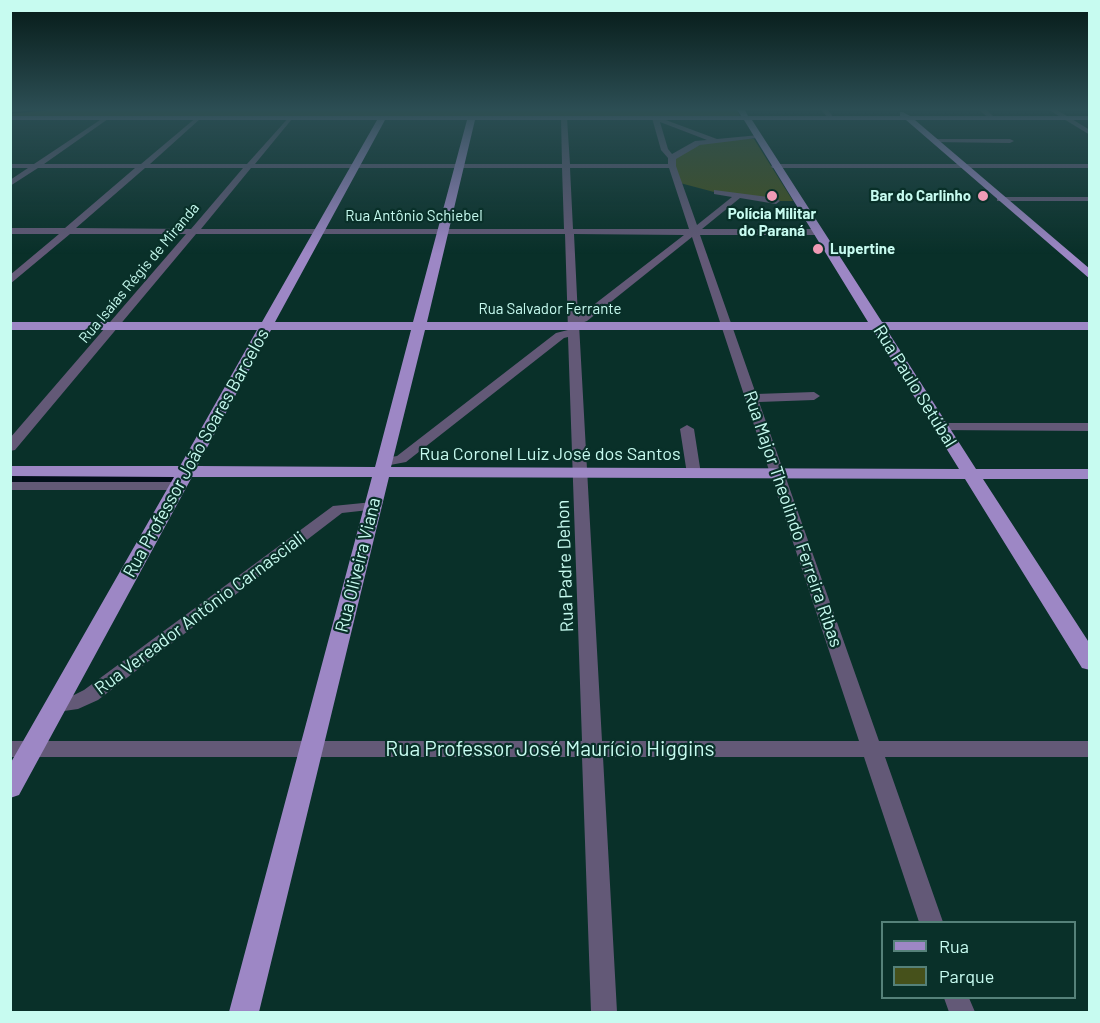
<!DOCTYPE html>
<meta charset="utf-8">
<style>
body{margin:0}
#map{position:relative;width:1100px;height:1023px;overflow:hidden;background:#093029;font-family:Barlow,sans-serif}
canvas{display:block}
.frame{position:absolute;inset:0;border:12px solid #c7fbf0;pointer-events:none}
.legend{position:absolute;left:881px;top:921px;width:195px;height:78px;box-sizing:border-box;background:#093029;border:2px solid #558179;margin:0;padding:8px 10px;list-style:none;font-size:18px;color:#c7fbf0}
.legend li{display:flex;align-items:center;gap:12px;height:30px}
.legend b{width:30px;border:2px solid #558179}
</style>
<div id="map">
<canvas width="1100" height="1023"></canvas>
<div class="frame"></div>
<ul class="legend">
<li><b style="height:8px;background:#9d87c5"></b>Rua</li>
<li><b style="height:16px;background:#46511b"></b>Parque</li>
</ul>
</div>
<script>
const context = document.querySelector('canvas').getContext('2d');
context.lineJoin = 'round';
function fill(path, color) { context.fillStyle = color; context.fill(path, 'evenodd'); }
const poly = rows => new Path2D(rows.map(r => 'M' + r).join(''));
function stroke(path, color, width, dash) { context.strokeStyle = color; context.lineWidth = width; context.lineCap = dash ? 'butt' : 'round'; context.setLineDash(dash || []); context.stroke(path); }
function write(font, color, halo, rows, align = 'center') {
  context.font = font + ' Barlow,sans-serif'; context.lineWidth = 4.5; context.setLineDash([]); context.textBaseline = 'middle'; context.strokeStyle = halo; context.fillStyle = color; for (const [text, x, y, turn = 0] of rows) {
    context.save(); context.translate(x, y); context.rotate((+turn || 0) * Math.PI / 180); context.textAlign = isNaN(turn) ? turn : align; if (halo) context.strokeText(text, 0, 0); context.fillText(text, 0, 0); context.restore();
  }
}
const green = poly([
 [11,110,737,110,740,116,11,116],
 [738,139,754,139,793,201,775,201,714,192,680,183,674,166,675,158,685,151,705,143]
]);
const stream = poly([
 [10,113,45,110]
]);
const river = poly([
 [10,473,168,473,175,475,177,479,175,483,168,485,10,485,10,473]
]);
const minor = poly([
 [821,110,828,110,834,118,829,119,821,110],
 [979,110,987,110,995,118,990,119,979,110],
 [1049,110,1057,110,1090,130,1090,135,1049,110],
 [106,116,108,119,44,164,141,164,198,116,200,119,150,164,247,164,290,116,292,119,255,164,562,164,561,118,564,116,567,118,570,164,668,164,668,158,661,150,652,118,655,116,717,139,759,135,757,138,700,145,676,159,676,166,697,225,732,197,714,194,714,190,776,198,780,201,776,204,740,198,702,229,817,229,822,232,817,235,700,235,756,394,814,392,820,396,814,400,759,402,879,741,1090,741,1090,757,885,757,943,922,919,922,864,757,603,757,617,1012,591,1012,582,757,10,757,10,741,582,741,568,337,564,338,406,462,385,466,378,462,380,459,397,456,556,333,568,330,565,234,196,234,15,450,10,451,10,438,186,234,70,234,10,284,10,275,59,234,10,234,10,228,65,228,135,168,38,168,10,186,10,180,28,168,10,168,10,164,34,164,106,116],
 [660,122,707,140,695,141,672,154,668,149,660,122],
 [145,168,243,168,191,229,76,228,145,168],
 [251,168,562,168,564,229,201,229,251,168],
 [570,168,669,168,689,229,573,229,570,168],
 [574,234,684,235,578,317,574,234],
 [692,237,745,398,859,741,602,741,579,324,587,321,692,237],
 [933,139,1010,139,1014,141,1010,143,931,142,933,139],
 [775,164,1090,164,1090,168,772,168,771,166,775,164],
 [997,197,1090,197,1090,201,997,201,997,197],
 [940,423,1090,423,1090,431,935,430,933,427,935,424,940,423],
 [687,425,694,429,701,474,694,478,687,474,680,429,687,425],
 [10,482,178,482,185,486,178,490,10,490,10,482],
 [373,502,378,503,380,506,378,509,342,513,98,700,78,709,57,712,50,710,47,705,50,700,74,695,84,690,333,506,373,502],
 [944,998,969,998,975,1012,949,1012,944,998]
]);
const major = poly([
 [737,110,745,110,748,116,900,116,900,112,903,112,910,116,1090,116,1090,120,915,120,1090,269,1090,279,906,120,752,120,882,322,1090,322,1090,330,887,330,976,469,1090,469,1090,479,983,479,1090,644,1090,670,1082,668,965,479,389,477,259,1012,229,1012,372,477,192,477,19,795,10,798,10,764,174,477,10,476,10,466,180,466,257,330,10,330,10,322,262,322,377,120,10,120,10,116,741,116,737,110],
 [385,120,467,120,413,322,275,322,385,120],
 [475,120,744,120,868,322,427,322,475,120],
 [271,330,411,330,375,467,197,466,271,330],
 [425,330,873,330,959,469,391,467,425,330]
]);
const markers = [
 [772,196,6,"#f09ab5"],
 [983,196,6,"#f09ab5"],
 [818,249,6,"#f09ab5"]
];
const farPoinames = [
 ["Bar do Carlinho",971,196],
 ["Polícia Militar",772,214,"center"],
 ["do Paraná",772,231,"center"],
 ["Lupertine",830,249,"left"]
];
const farStreetnames = [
 ["Rua Antônio Schiebel",414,216],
 ["Rua Isaías Régis de Miranda",139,273,-50],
 ["Rua Salvador Ferrante",550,309]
];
const streetNames = [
 ["Rua Paulo Setúbal",915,386,58],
 ["Rua Professor João Soares Barcelos",196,453,-61],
 ["Rua Coronel Luiz José dos Santos",550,454],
 ["Rua Major Theolindo Ferreira Ribas",793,519,71],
 ["Rua Oliveira Viana",358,565,-76],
 ["Rua Padre Dehon",565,566,-92],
 ["Rua Vereador Antônio Carnasciali",200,613,-37]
];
const nearStreetnames = [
 ["Rua Professor José Maurício Higgins",550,749]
];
fill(green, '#46511b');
stroke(stream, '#02101b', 1.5);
fill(river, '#02101b');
fill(minor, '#635977');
fill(major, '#9d87c5');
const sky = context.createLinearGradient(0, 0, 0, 254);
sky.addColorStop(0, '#051a17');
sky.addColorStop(0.43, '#2c4e54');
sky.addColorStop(1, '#2c4e5400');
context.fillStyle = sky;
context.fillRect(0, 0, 1100, 254);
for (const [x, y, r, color] of markers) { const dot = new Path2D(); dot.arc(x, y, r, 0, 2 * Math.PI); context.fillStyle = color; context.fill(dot); stroke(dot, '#093029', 2); }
write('bold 15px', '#c7fbf0', '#093029', farPoinames, 'right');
write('15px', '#c7fbf0', '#093029', farStreetnames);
write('18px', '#c7fbf0', '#093029', streetNames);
write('21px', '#c7fbf0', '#093029', nearStreetnames);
</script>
